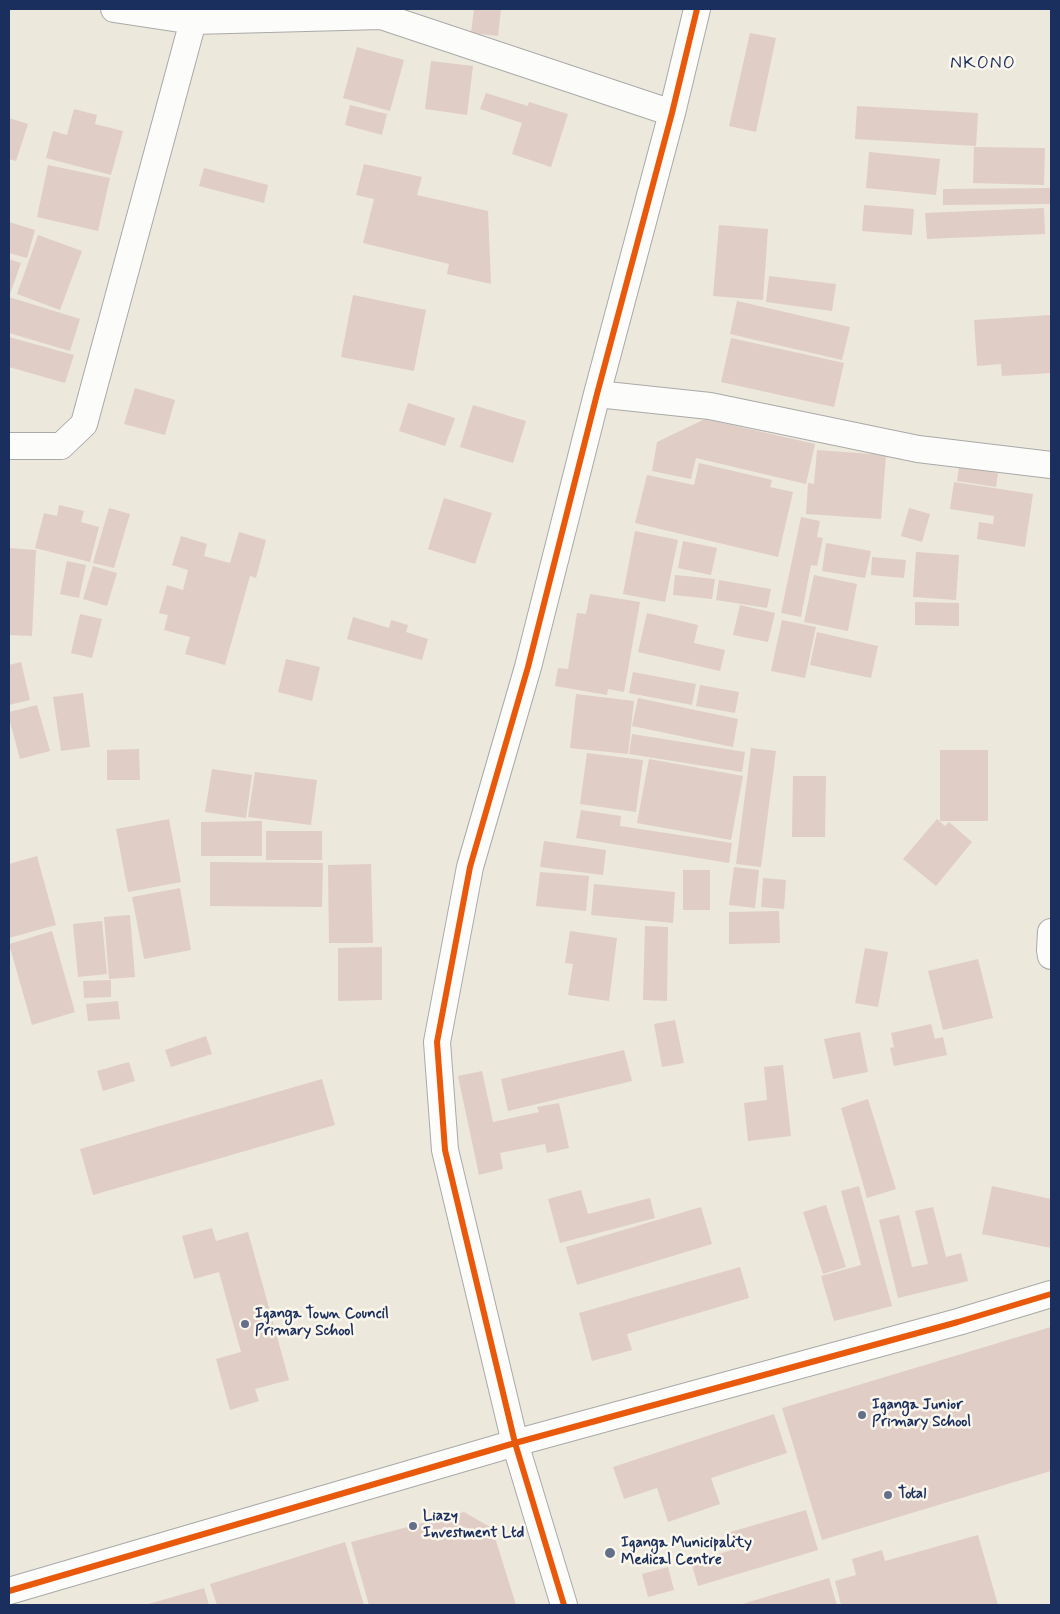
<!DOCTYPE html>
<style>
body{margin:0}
#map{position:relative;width:1060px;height:1614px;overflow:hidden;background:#ede8dc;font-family:Mynerve,sans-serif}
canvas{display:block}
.frame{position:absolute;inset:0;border:10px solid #1b2f5e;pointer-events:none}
</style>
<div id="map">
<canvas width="1060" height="1614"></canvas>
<div class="frame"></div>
</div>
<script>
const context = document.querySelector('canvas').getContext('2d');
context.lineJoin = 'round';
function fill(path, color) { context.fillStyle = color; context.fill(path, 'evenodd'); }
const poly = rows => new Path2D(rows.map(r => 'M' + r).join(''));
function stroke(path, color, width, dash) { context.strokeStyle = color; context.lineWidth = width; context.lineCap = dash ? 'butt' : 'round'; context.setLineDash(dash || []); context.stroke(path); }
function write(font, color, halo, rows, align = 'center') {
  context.font = font + ' Mynerve,sans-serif'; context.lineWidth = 5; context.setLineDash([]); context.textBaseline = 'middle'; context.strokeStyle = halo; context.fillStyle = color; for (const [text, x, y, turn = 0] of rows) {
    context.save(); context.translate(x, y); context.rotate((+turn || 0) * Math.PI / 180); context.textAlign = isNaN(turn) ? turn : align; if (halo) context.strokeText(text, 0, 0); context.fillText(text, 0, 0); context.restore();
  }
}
const building = poly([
 [474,9,501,9,498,36,471,33],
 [750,33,776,38,756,132,729,126],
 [357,47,404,60,390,111,343,98],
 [431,61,473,66,467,115,425,109],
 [486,93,528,106,529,102,568,114,551,167,512,154,522,123,480,109],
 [350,105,387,114,382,135,345,125],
 [857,106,978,113,976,146,855,139],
 [74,109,97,115,95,124,123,131,111,175,46,158,53,131,67,135],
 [9,118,28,124,16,161,9,159],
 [974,147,1045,148,1044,185,973,183],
 [869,152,940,159,936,195,866,188],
 [364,164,422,177,417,195,488,211,491,284,447,274,449,264,363,243,374,199,356,195],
 [48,165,110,178,98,231,37,217],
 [204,168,268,185,264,203,199,186],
 [1051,188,1051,204,943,205,943,189],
 [864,205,914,209,912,235,862,231],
 [1044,208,1045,234,927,239,925,213],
 [9,222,35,230,27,258,9,253],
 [719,225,768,229,763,300,713,296],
 [38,235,82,251,60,310,17,294],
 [9,259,21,263,10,294,9,294],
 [769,276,836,284,832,311,766,302],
 [353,295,426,310,414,371,341,357],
 [9,297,80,319,70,351,9,333],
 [737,301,850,327,842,360,730,334],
 [1050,315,1051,373,1002,376,1001,364,977,366,974,320],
 [9,337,74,355,65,383,9,367],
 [731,338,844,363,834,407,721,382],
 [135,388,175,400,165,435,124,424],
 [408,403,455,418,445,446,399,431],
 [473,405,526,421,513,463,460,447],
 [705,419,815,444,806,484,696,458,691,479,652,471,657,442],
 [817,450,886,455,881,519,806,514,808,483,814,484],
 [699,463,772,480,770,487,793,492,778,557,635,523,647,475,694,485],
 [959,467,998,473,996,487,957,481],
 [954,482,1033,494,1025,547,977,539,979,522,993,524,994,516,950,509],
 [444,498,492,513,475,564,428,549],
 [59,505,84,511,81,522,99,527,90,562,35,548,44,513,57,516],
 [109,508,130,514,114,568,93,563],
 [909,508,930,514,922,542,901,536],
 [801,517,820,521,817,537,823,538,817,566,811,565,801,617,781,613],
 [635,531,678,540,665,602,623,594],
 [239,532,266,540,256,578,250,576,225,665,185,654,190,637,164,630,168,615,159,613,167,585,183,590,188,570,172,565,181,536,207,544,204,556,230,563],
 [683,541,717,548,711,575,678,568],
 [826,543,871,551,865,578,822,571],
 [9,548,36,550,32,636,9,635],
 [916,552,959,555,956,600,913,597],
 [872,557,906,560,904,578,871,575],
 [67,561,86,565,79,598,60,594],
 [93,566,117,573,107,606,83,599],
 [675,575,715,579,712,599,673,595],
 [814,575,857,584,848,631,804,622],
 [719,580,771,589,767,608,716,600],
 [590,594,640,602,624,692,608,689,607,695,555,686,558,668,568,669,577,613,586,614],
 [915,602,959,603,959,626,915,625],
 [740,605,775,613,768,642,733,635],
 [647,613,698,625,694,643,725,650,720,671,638,652],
 [80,614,102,619,92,658,71,653],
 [353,617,389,628,391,620,408,625,406,632,428,639,422,660,347,639],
 [782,620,816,627,805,678,771,671],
 [817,632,878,646,871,678,810,665],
 [286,659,320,667,312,701,278,692],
 [21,662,30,700,9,705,9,665],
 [633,672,696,684,692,705,629,693],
 [700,685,739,692,735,713,696,706],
 [83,693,90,747,61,751,53,697],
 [576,694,634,701,628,754,570,748],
 [638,698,738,719,733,747,632,726],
 [37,705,50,751,20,759,9,718,9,712],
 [632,734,745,752,742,772,629,754],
 [751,748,776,751,761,867,736,864],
 [139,749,140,780,107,780,107,750],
 [940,750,988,750,988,821,940,821],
 [587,753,643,760,636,812,580,804],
 [649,759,743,776,731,840,637,823],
 [212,769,252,775,246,818,205,812],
 [255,772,317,780,311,825,248,817],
 [793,776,826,776,825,837,792,837],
 [581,810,621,816,620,826,732,843,729,863,576,838],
 [169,819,181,882,128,892,116,829],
 [937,819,945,826,949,822,972,842,936,886,903,859],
 [262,821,262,856,201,856,201,822],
 [266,831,322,831,322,860,266,860],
 [544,841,606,850,603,875,540,867],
 [37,856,56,925,9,938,9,864],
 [210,862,323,863,322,907,210,906],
 [371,864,373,943,329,943,328,865],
 [734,867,759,870,755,908,729,905],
 [683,870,710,870,710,910,683,910],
 [540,872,589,876,586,911,536,906],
 [763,878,786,880,784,909,761,907],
 [594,884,675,892,673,923,591,915],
 [180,888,191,950,144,959,132,897],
 [779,911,780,943,729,944,729,912],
 [130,915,135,977,109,979,104,917],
 [102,921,107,974,78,977,73,924],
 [645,926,668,927,667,1001,643,1000],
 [52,931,75,1012,32,1025,9,944],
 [570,931,617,938,609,1001,568,995,573,964,565,963],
 [382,947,382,1000,338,1001,338,948],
 [865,948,888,952,878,1007,855,1003],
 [978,959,993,1018,943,1030,928,971],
 [111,980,111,997,84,998,83,981],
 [118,1001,120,1019,88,1021,86,1004],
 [675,1020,684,1063,662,1067,654,1024],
 [931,1024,935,1039,943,1037,947,1055,894,1066,890,1048,894,1047,891,1033],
 [860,1032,868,1072,833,1079,824,1039],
 [206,1036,212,1054,171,1067,165,1050],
 [624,1050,632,1081,508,1111,501,1079],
 [129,1062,135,1081,103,1091,97,1071],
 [783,1065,791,1136,748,1141,744,1103,767,1100,764,1067],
 [482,1071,493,1122,539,1112,537,1107,559,1103,569,1148,547,1153,545,1144,500,1153,503,1169,479,1175,458,1076],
 [322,1079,335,1125,93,1195,80,1149],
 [868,1099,896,1189,867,1198,841,1108],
 [859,1186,892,1306,834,1321,821,1276,861,1265,841,1191],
 [992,1186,1051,1199,1051,1248,982,1234],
 [581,1190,588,1214,650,1198,655,1218,560,1243,548,1199],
 [826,1205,846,1267,823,1274,803,1212],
 [701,1207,712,1244,577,1285,566,1247],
 [933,1207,946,1257,961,1253,968,1281,898,1298,879,1220,899,1215,912,1267,928,1264,915,1211],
 [212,1228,216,1241,248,1232,289,1380,255,1389,259,1401,230,1410,216,1359,241,1352,219,1272,194,1279,182,1236],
 [740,1267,749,1298,627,1334,632,1350,592,1361,579,1313],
 [1051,1327,1051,1471,822,1540,782,1408],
 [774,1414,787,1453,711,1478,720,1504,668,1522,657,1488,624,1499,613,1467],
 [806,1510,818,1550,698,1586,691,1562,732,1550,727,1533],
 [464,1512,492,1528,516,1605,369,1605,351,1542],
 [978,1535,998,1605,841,1605,835,1581,856,1575,852,1559,882,1550,885,1561],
 [345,1542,364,1605,217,1605,210,1584],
 [668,1567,674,1590,648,1597,642,1574],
 [829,1578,837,1605,739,1605],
 [204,1588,209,1605,145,1605]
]);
const street = poly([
 [114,9,193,21,381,16,672,113],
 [597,394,710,406,918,449,1051,465],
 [9,446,61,446,84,424,193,21],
 [1051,932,1050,950,1051,956],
 [9,1591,515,1443,958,1322,1051,1294],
 [564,1605,515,1443,445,1150,437,1042,470,867,528,667,597,394,672,113,697,9]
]);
const cycleway = poly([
 [9,1591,515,1443,958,1322,1051,1294],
 [564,1605,515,1443,445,1150,437,1042,470,867,528,667,597,394,672,113,697,9]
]);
const markers = [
 [245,1324,5,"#64708a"],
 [862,1415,5,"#64708a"],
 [888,1495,5,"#64708a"],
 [413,1526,5,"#64708a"],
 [610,1553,6,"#64708a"]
];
const poiNames = [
 ["Iganga Town Council",255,1315],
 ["Primary School",255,1332],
 ["Iganga Junior",872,1406],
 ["Primary School",872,1423],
 ["Total",898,1495],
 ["Liazy",423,1517],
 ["Investment Ltd",423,1534],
 ["Iganga Municipality",621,1544],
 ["Medical Centre",621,1561]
];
const quarterNames = [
 ["NKONO",983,64]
];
fill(building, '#e0cdc6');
stroke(street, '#a9a9a8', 28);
stroke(street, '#fcfcfa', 26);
stroke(cycleway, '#e8590c', 6);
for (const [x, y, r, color] of markers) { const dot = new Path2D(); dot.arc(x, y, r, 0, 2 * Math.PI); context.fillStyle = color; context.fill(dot); stroke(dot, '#fbf7ec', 2); }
write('bold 15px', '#1b2f5e', '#fbf7ec', poiNames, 'left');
context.letterSpacing = '1px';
write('18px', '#1b2f5e', '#fbf7ec', quarterNames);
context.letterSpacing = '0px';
</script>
